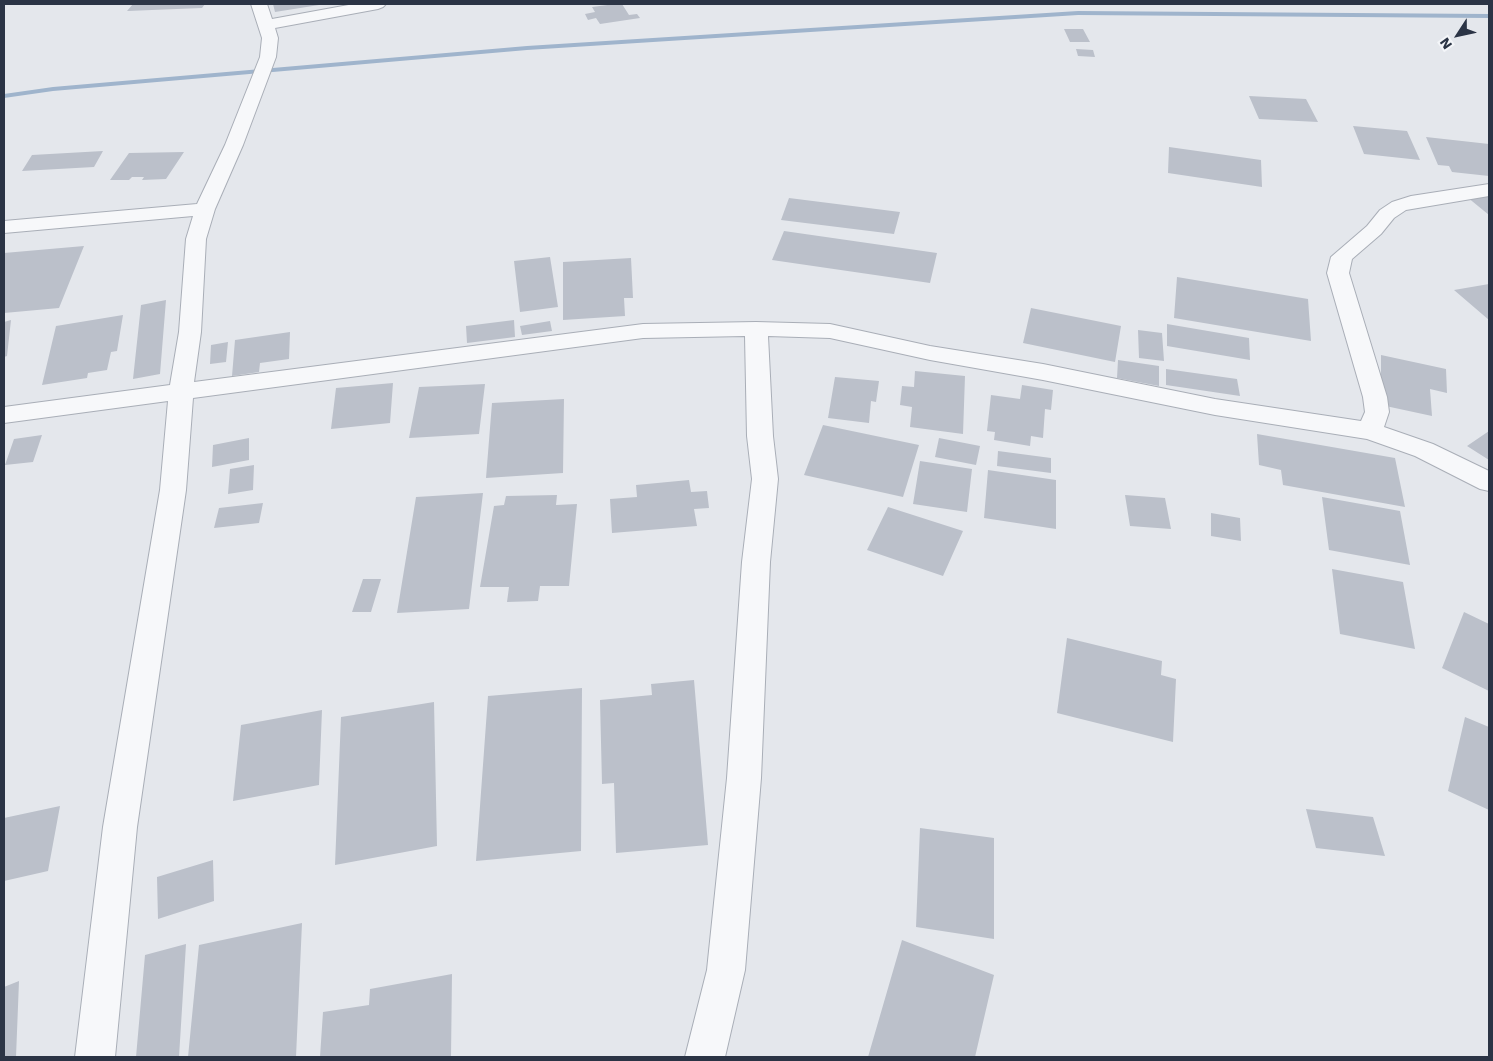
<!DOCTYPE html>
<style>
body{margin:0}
#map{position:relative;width:1493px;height:1061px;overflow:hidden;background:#e4e7ec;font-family:"Work Sans",sans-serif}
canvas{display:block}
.frame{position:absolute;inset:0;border:5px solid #2b3445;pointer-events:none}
.north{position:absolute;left:1433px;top:10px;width:50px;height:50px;-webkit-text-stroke:4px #f4f6f9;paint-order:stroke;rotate:235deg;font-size:14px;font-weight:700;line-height:20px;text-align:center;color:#2b3445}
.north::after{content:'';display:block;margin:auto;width:18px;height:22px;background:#2b3445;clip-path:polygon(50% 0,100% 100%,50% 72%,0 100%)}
</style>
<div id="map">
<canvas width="1493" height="1061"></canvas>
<div class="frame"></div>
<div class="north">N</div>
</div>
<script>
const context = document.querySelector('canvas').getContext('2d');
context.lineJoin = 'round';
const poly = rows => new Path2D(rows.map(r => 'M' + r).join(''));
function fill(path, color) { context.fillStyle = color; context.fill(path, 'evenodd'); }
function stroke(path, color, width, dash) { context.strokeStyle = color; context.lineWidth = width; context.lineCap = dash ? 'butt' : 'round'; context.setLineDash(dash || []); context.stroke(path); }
const stream = poly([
 [1078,11,1489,14,1489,18,1078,15,527,50,53,91,4,98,4,94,53,87,527,46,1078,11]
]);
const building = poly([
 [133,4,205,4,202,8,127,11],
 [273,4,318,4,319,5,275,12],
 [615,4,622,4,629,15,637,14,640,18,600,24,596,18,588,20,585,14,595,12,592,7],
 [1064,29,1083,29,1090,42,1070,42],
 [1076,49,1093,50,1095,57,1078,56],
 [1249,96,1306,99,1318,122,1259,119],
 [1353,126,1407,131,1420,160,1364,154],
 [1426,137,1489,144,1489,176,1452,172,1449,166,1438,165],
 [1169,147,1261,160,1262,187,1168,173],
 [103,151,94,167,22,171,32,155],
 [184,152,166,179,142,180,144,177,132,177,129,180,110,180,129,153],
 [1489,195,1489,215,1467,197],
 [789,198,900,212,894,234,781,220],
 [784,231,937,253,930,283,772,260],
 [84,246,59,308,4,313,4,253],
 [550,257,558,307,520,312,514,261],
 [631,258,633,298,624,298,625,316,563,320,563,262],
 [1177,277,1308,299,1311,341,1174,318],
 [1489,284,1489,320,1454,290],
 [166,300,160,374,133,379,141,305],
 [1031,308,1121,326,1115,362,1023,343],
 [123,315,117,351,111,352,107,370,88,373,87,378,42,385,56,326],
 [11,320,7,356,4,357,4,322],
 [514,320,515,337,467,343,466,326],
 [550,321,552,331,522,335,520,326],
 [1167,324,1249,338,1250,360,1167,346],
 [1138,330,1162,333,1164,361,1139,358],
 [290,332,289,359,260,363,259,372,232,376,235,340],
 [228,342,226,362,210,364,211,345],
 [1381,355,1446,369,1447,393,1430,389,1432,416,1381,405],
 [1118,360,1159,366,1159,386,1117,378],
 [1166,369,1237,379,1240,396,1166,385],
 [915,371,965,376,963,434,910,427,912,407,900,405,902,386,914,387],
 [835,377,879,381,876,402,871,401,869,423,828,418],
 [393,383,390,423,331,429,336,388],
 [485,384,479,434,409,438,419,387],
 [1022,385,1053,390,1051,410,1045,409,1043,438,1031,436,1030,446,994,440,995,432,987,431,991,395,1020,399],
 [564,399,563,473,486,478,492,403],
 [823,425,919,445,903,497,804,475],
 [1489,431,1489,460,1467,446],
 [1257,434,1395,458,1405,507,1283,485,1281,470,1259,465],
 [42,435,33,462,5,465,14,439],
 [249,438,249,460,212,467,213,445],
 [939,438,980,446,976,465,935,457],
 [998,451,1051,458,1051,473,997,466],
 [920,461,972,469,967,512,913,504],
 [254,465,253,490,228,494,230,469],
 [988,470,1056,480,1056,529,984,518],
 [689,480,691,492,707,491,709,508,694,509,697,526,612,533,610,499,637,497,636,485],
 [483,493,469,609,397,613,416,497],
 [557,495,556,505,577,504,569,586,540,586,538,601,507,602,509,587,480,587,494,506,504,505,506,496],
 [1125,495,1165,498,1171,529,1130,526],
 [1322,497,1400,511,1410,565,1329,550],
 [263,503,259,523,214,528,219,508],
 [888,507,963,531,943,576,867,550],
 [1211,513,1240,518,1241,541,1211,536],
 [1332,569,1403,582,1415,649,1340,634],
 [363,579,381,579,371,612,352,612],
 [1464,612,1489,624,1489,691,1442,668],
 [1067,638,1162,661,1161,675,1176,679,1173,742,1057,713],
 [694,680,708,845,616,853,614,783,602,784,600,700,652,695,651,684],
 [582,688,581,851,476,861,488,696],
 [434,702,437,846,335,865,341,717],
 [322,710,319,785,233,801,241,725],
 [1465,717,1489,727,1489,810,1448,791],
 [60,806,48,871,4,881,4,818],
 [1306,809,1373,817,1385,856,1316,848],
 [920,828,994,838,994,939,916,927],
 [213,860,214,901,158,919,157,877],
 [302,923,296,1057,188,1057,199,945],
 [902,940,994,975,975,1057,868,1057],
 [186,944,179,1057,136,1057,145,955],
 [452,974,451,1057,320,1057,323,1012,369,1005,370,989],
 [19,981,16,1057,4,1057,4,987]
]);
const street = poly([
 [251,4,267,4,272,19,354,4,386,4,383,7,378,9,275,28,278,38,276,57,243,145,215,209,206,239,201,332,194,382,643,324,756,322,830,324,930,346,1043,364,1215,399,1361,421,1365,412,1363,397,1327,273,1331,257,1367,226,1380,210,1392,202,1411,196,1489,184,1489,196,1406,210,1394,218,1381,234,1352,259,1349,273,1387,397,1389,412,1384,427,1433,444,1489,471,1489,491,1480,489,1415,456,1367,439,1215,415,1043,380,930,360,830,338,768,336,773,436,778,479,770,562,761,778,745,970,725,1057,685,1057,707,970,727,778,742,562,752,479,747,436,745,336,643,338,193,398,186,490,137,827,115,1057,75,1057,103,827,160,490,168,401,4,423,4,407,170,385,179,332,186,239,193,216,4,233,4,221,197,204,225,145,260,57,262,38,251,4]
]);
fill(stream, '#9fb4cc');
fill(building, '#bbc0ca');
stroke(street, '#a9aeb7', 2);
fill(street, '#f7f8fa');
</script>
